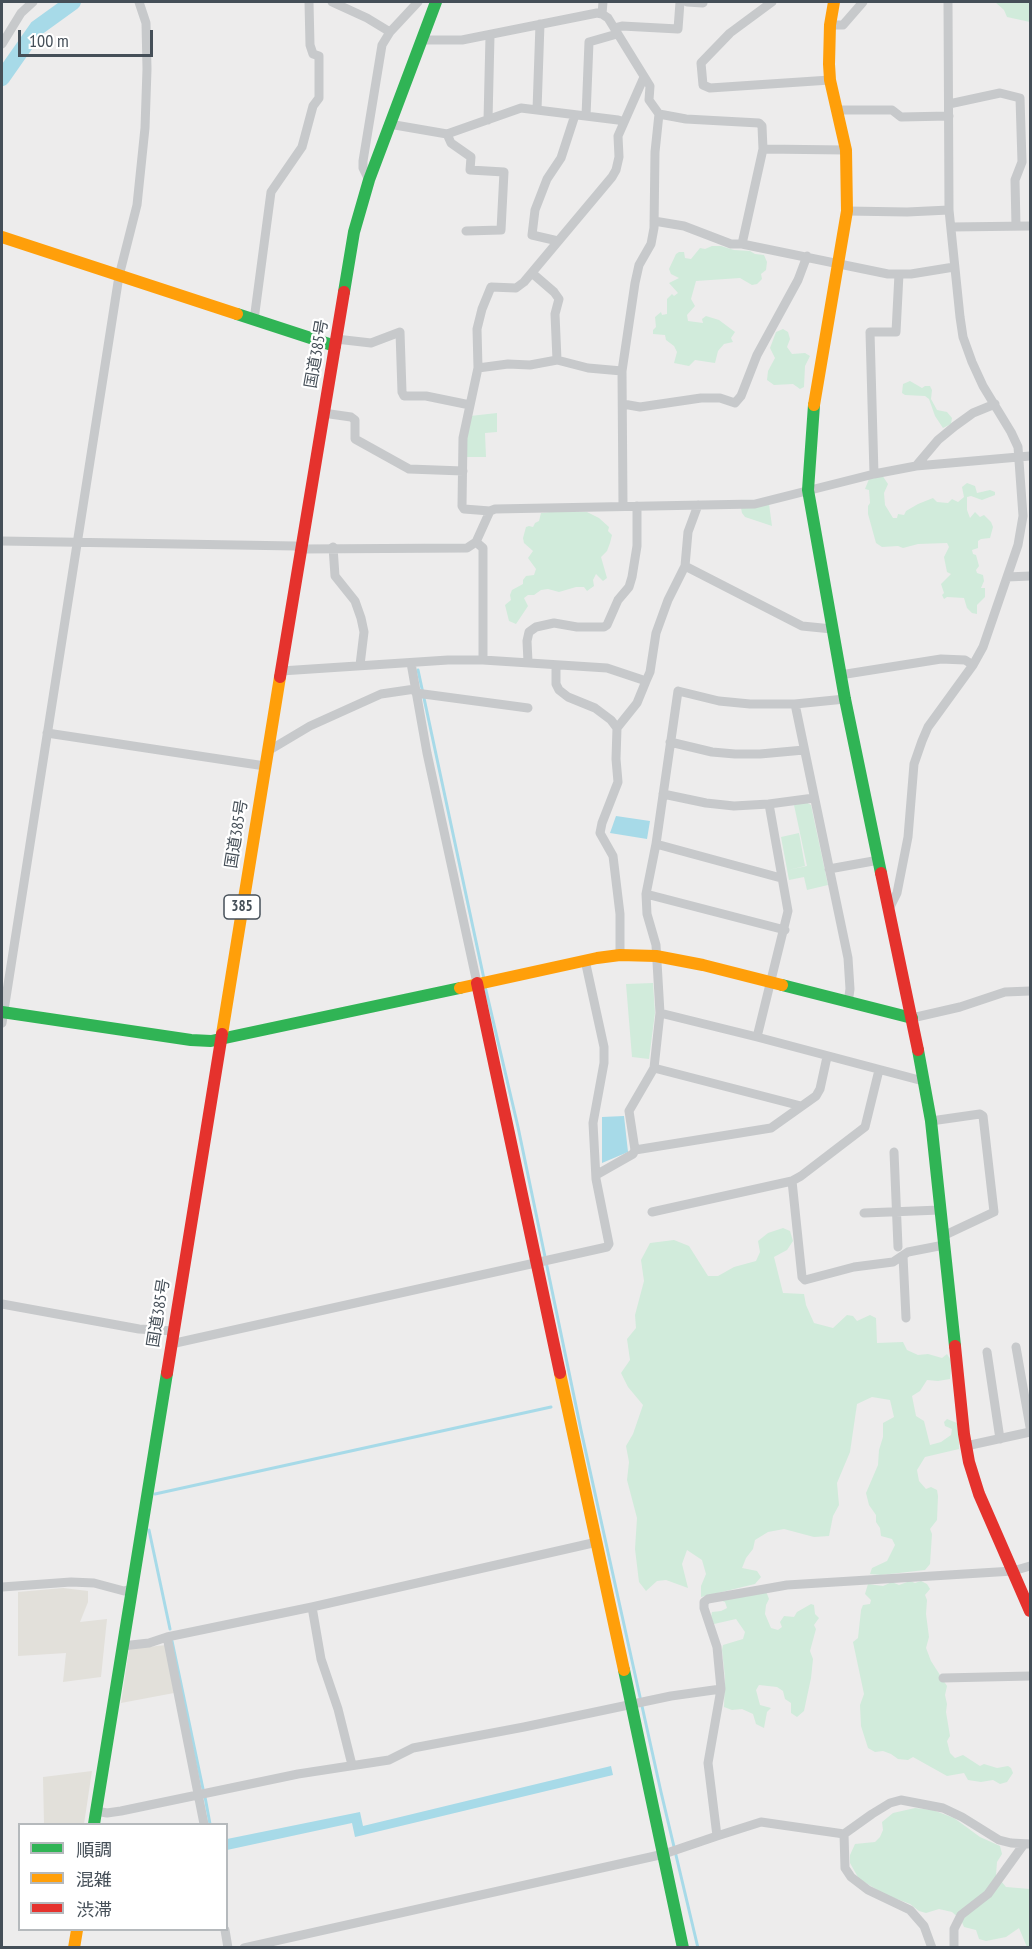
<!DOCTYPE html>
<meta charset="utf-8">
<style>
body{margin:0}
#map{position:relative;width:1032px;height:1949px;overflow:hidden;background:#edecec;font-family:"PT Sans Narrow","Noto Sans JP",sans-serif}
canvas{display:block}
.frame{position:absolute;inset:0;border:3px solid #454f58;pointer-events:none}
.legend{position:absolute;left:18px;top:1823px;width:210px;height:108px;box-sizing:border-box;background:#fff;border:2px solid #b5b9bc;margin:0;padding:8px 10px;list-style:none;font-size:18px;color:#454f58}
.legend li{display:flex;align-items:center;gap:12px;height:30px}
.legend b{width:30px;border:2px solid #b5b9bc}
.scale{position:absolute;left:18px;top:30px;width:135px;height:27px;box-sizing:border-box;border:3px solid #454f58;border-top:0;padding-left:8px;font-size:18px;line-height:21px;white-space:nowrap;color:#454f58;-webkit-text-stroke:4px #fff;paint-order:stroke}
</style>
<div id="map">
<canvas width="1032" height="1949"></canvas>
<div class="frame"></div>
<ul class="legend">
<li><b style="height:8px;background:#30b455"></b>順調</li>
<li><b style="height:8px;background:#ff9f0a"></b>混雑</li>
<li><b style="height:8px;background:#e5322d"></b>渋滞</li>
</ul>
<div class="scale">100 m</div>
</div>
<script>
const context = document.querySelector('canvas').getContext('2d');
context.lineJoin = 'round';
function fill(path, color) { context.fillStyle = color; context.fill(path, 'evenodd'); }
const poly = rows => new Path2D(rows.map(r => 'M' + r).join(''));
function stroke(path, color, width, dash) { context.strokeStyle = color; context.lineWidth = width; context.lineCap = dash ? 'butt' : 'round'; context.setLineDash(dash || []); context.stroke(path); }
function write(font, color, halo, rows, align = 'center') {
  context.font = font + ' "PT Sans Narrow","Noto Sans JP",sans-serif'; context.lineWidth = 4.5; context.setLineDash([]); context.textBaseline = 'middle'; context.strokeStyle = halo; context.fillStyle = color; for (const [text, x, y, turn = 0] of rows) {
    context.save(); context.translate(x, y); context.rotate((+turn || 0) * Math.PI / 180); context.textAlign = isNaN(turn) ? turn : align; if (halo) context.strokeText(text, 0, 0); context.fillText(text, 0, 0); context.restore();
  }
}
const commercial = poly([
 [63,1588,88,1591,88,1602,80,1622,107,1619,101,1677,63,1682,66,1653,18,1656,18,1592],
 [166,1645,174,1693,121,1703,129,1649],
 [92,1771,84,1824,44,1824,43,1777]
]);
const green = poly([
 [995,2,1030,2,1030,22,1007,17,1004,10],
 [712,246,721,246,734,250,750,251,755,254,764,255,767,262,766,270,761,274,762,279,757,284,752,285,740,278,696,281,691,299,695,306,687,315,688,321,703,323,702,319,706,316,719,320,735,332,731,338,733,342,724,344,718,351,715,363,695,360,689,366,674,363,677,352,674,346,666,340,665,335,653,334,653,330,656,327,655,317,661,312,662,315,667,314,667,299,672,294,674,296,678,293,669,283,679,278,671,274,669,269,676,254,679,252,684,252,685,258,691,259,700,248,705,249],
 [783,329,788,332,790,339,787,347,792,354,805,353,810,356,805,366,804,387,800,389,793,384,774,385,767,380,768,371,775,358,770,348,776,332],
 [910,381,922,388,925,386,930,386,932,390,931,399,937,410,947,412,952,418,951,424,943,428,935,416,929,399,925,396,905,395,902,393,903,384],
 [497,413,497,432,485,433,486,457,466,457,466,433,470,416],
 [882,475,888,484,884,493,885,505,893,518,897,518,898,514,904,515,906,511,918,504,933,498,937,502,948,503,952,499,958,502,964,497,962,487,967,483,975,486,977,493,990,490,995,492,995,495,982,500,971,496,967,497,967,510,970,518,975,512,980,517,984,515,991,522,993,527,990,538,981,539,978,541,978,548,972,550,973,554,976,555,979,566,976,570,977,573,983,575,984,581,981,588,985,588,985,597,977,605,977,614,972,613,967,608,964,598,947,597,944,599,942,595,944,593,941,584,951,574,947,572,944,557,949,547,947,543,918,544,903,548,898,546,882,547,876,543,868,514,868,506,870,503,869,490,865,489,869,479],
 [769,504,772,526,745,517,742,513,741,508],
 [557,511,587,512,599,518,609,527,608,531,612,535,610,543,607,551,601,557,607,578,603,581,596,574,593,580,594,586,587,591,584,587,576,587,559,592,548,589,541,590,534,595,528,595,524,598,528,606,516,624,509,621,505,605,511,600,510,595,512,590,523,584,523,580,526,576,534,575,536,569,528,558,533,551,524,543,523,538,526,527,529,526,533,527,535,523,539,521,541,513],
 [806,802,811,805,828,885,807,890,804,877,789,880,781,837,799,833,805,866,788,870,807,866,794,805],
 [653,983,655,1013,649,1059,632,1057,626,984],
 [783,1228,790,1231,793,1241,787,1250,774,1257,783,1293,804,1294,806,1305,814,1323,833,1328,847,1315,853,1316,857,1321,870,1315,876,1318,877,1343,903,1342,907,1350,918,1355,928,1354,942,1358,947,1354,952,1362,950,1379,938,1381,927,1380,920,1391,912,1396,916,1416,924,1421,930,1445,941,1442,951,1435,952,1429,945,1426,944,1422,947,1419,957,1423,959,1437,959,1449,925,1457,917,1470,919,1481,926,1489,931,1487,937,1490,938,1496,937,1520,930,1529,932,1534,930,1564,925,1570,881,1575,870,1574,872,1568,887,1561,895,1545,892,1539,881,1536,880,1528,876,1522,876,1515,869,1505,866,1493,878,1465,879,1450,883,1437,883,1423,894,1417,890,1400,872,1397,857,1404,850,1452,837,1483,839,1505,833,1516,829,1536,814,1537,784,1529,768,1532,755,1540,753,1549,746,1558,742,1568,757,1571,761,1577,755,1584,701,1597,701,1586,706,1574,702,1560,687,1550,682,1564,688,1588,666,1580,657,1581,646,1591,639,1582,635,1549,637,1518,627,1480,629,1462,626,1446,633,1434,643,1405,628,1387,621,1373,630,1360,627,1339,636,1328,635,1315,644,1281,641,1260,650,1243,674,1240,689,1246,708,1276,718,1276,734,1267,756,1261,760,1252,758,1241,768,1233],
 [910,1581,915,1583,921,1581,927,1584,930,1589,925,1595,927,1600,926,1614,929,1637,926,1648,931,1661,947,1686,945,1695,947,1704,946,1712,950,1736,947,1741,950,1753,955,1758,963,1755,980,1766,984,1764,997,1768,1008,1766,1011,1768,1013,1773,1007,1782,1000,1784,993,1780,981,1782,968,1780,964,1773,947,1776,913,1757,908,1760,898,1759,891,1754,883,1751,875,1752,868,1748,861,1726,860,1705,864,1694,853,1642,858,1638,861,1610,863,1605,870,1604,871,1600,865,1594,868,1584,883,1586,892,1582,899,1585],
 [766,1591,769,1599,766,1605,765,1614,771,1628,778,1630,782,1627,780,1622,784,1616,794,1617,797,1612,811,1604,814,1605,815,1614,819,1618,814,1625,816,1629,810,1651,813,1659,811,1678,804,1711,797,1717,791,1713,791,1703,785,1699,783,1691,777,1687,759,1685,756,1690,760,1705,771,1708,767,1712,764,1728,756,1724,753,1714,742,1709,732,1710,724,1707,725,1678,722,1650,723,1645,743,1639,745,1632,736,1619,714,1624,711,1617,712,1612,721,1611,727,1608,725,1602,722,1601,725,1598],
 [915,1808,933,1810,954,1818,980,1837,1000,1846,1002,1854,997,1862,996,1875,1006,1887,1030,1889,1030,1947,1027,1947,1019,1928,1006,1937,986,1941,979,1939,976,1930,964,1927,961,1920,952,1912,939,1909,926,1913,919,1911,910,1904,886,1895,859,1879,850,1863,850,1855,855,1844,875,1842,880,1837,883,1830,882,1822,893,1813]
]);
const water = poly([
 [616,816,650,821,647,839,610,833],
 [624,1116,628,1152,602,1163,602,1117],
 [611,1766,613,1775,355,1837,352,1823,227,1850,227,1839,360,1812,363,1826]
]);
const stream = poly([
 [418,670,484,979],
 [485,986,518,1127,581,1430,661,1792,698,1948],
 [155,1494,551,1407],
 [149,1530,170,1629],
 [172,1641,203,1789],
 [205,1797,210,1824]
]);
const river = poly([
 [2,78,37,28,73,2]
]);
const street = poly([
 [332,2,367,18,390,32],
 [687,2,703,3],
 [772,2,730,33,701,63,703,85,710,88,830,80],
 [602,14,603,2],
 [830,25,843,25,863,2],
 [614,28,622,26,678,29,680,2],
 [421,40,462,40,597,13,602,14,608,18,650,86,649,100,659,114,686,119,759,123,762,126,763,149,742,244,888,274,911,274,954,267],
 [2,44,21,13,33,2],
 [644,77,618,136,619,157,616,170,612,177,524,282,516,288,491,287,482,309,477,329,478,368,463,438,462,506,464,509,490,511,495,509,755,504,874,474,916,466,1030,456],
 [949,104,1000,93,1020,98,1022,162,1015,180,1016,226],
 [537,110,540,24],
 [838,110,892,110,901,117,949,116],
 [586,116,589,42,617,34],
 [488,120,490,36],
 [389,124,447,134,521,108,618,120,624,122],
 [447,134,451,143,471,157,470,170,504,172,501,230,466,231],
 [763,149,846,150],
 [369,180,363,168,363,161,382,45,390,32,418,2],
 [847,211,907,212,949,210],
 [654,221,684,226,731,244,742,244],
 [951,227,1030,226],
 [558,241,532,235,535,210,547,179,561,158,575,115],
 [532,273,554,292,559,299,555,314,557,360],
 [254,320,271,192,302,147,313,106,319,98,319,56,313,54,310,45,309,2],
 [336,339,371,343,400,332,402,392,404,396,426,396,470,405],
 [478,368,508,364,530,365,557,360,588,368,622,371],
 [623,404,640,407,701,398,720,398,735,403,741,396,757,355,798,280,807,256],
 [323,413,351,417,355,420,355,439,409,469,463,471],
 [916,466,938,440,955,426,973,413,995,404],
 [874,474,870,332,896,332,899,274],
 [623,506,622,371,635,283,639,265,651,244,654,228,655,152,659,114],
 [2,541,295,546,302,549,467,548,476,542,490,511],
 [476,542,483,548,483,660],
 [333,547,335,576,355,601,361,618,364,632,360,665],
 [685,566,802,626,832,629],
 [1007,577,1030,576],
 [528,662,527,641,529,632,536,627,554,623,577,627,604,627,607,625,618,600,629,587,632,577,637,546,637,506],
 [411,663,427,753,477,983],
 [556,666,556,684,559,690,568,697,595,708,611,720,617,728,616,759,618,782,602,823,600,833,613,856,620,914,620,955],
 [281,671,448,660,483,660,607,668,646,681,650,672,656,633,668,600,685,566,688,532,698,505],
 [840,675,941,659,965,660,973,665],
 [416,693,528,708],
 [795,704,848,958,850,989,848,1003],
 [617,728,637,703,646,681],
 [47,733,265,766],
 [670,742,712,752,735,754,760,754,804,750],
 [268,751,310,726,381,694,415,689],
 [663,794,706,803,734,806,769,804,814,798],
 [656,844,781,878],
 [829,869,879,860],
 [646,894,785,930],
 [889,909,897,893,908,837,914,764,922,741,928,727,973,665,983,647,1018,545,1023,516,1018,447,1011,432,983,386,972,362,963,337,960,317,949,210,948,2],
 [660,1013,757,1037,923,1081],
 [912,1018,960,1007,1005,992,1030,991],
 [2,1023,119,276,137,205,145,128,147,69,146,23,139,2],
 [757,1037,788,911,769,804],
 [827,1057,820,1089,816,1096,771,1128,635,1150,629,1111,654,1068,660,1013,656,945,647,914,646,894,656,844,678,691,719,701,750,704,795,704,845,699],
 [654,1068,801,1106],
 [931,1121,980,1114,983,1116,994,1212,943,1236],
 [894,1152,898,1247],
 [596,1175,633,1154,635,1150],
 [792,1181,802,1277,805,1280,854,1267,893,1262,908,1252,944,1245],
 [652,1212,792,1181,801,1176,865,1127,879,1070],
 [864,1213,940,1210],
 [903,1256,906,1318],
 [2,1304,139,1329,173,1331],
 [171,1344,607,1247,609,1244,596,1179,593,1123,604,1063,604,1047,585,960],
 [1016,1347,1030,1427],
 [987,1352,1000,1439],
 [966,1446,1030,1432],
 [1030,1566,1013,1571,787,1585,708,1599,704,1602,704,1608,717,1647,721,1689,708,1763,717,1836,761,1822,844,1834,872,1814,890,1803,901,1800,943,1808,962,1817,999,1840,1011,1843,1030,1844],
 [2,1587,71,1582,94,1583,124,1591,131,1589],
 [312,1607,321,1659,338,1709,352,1765],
 [167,1637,204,1824],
 [122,1646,149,1643,167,1637,312,1607,597,1542],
 [943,1678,1030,1676],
 [96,1811,107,1813,121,1811,298,1774,389,1760,413,1748,524,1727,671,1696,721,1689],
 [844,1834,845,1868,851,1877,868,1890,910,1910,924,1926,932,1948],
 [225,1930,228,1948],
 [244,1948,664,1854,717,1836],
 [954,1948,954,1929,961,1915,988,1894,1024,1844]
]);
const fast = poly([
 [344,292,354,232,369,180,436,2],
 [237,314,335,346],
 [814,405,808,490,845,699,881,873],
 [782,985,912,1018],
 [2,1012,191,1040,211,1041,460,988],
 [918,1050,931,1121,955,1346],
 [624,1670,683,1948],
 [94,1824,167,1373]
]);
const slow = poly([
 [2,237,237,314],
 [814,405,847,211,846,150,830,80,829,64,830,25,834,2],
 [460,988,597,958,620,955,656,956,703,965,782,985],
 [222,1034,280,677],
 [560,1373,624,1670],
 [74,1948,77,1930]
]);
const jam = poly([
 [280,677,344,292],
 [881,873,918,1050],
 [477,983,560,1373],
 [955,1346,964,1434,969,1462,979,1494,1030,1611],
 [167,1373,222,1034]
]);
const shields = [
 [242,907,36]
];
const shieldNames = [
 ["385",242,907]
];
const streetNames = [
 ["国道385号",317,354,-80],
 ["国道385号",237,834,-81],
 ["国道385号",159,1313,-81]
];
fill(commercial, '#e2e0da');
fill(green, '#d1ebdb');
fill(water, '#a7dae8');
stroke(stream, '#a7dae8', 3);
stroke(river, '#a7dae8', 16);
stroke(street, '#c7c9cb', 9);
stroke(fast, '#30b455', 12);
stroke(slow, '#ff9f0a', 12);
stroke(jam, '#e5322d', 12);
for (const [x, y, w] of shields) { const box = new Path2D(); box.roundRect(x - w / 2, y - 12, w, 24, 4.5); context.fillStyle = '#fff'; context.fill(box); stroke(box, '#454f58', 1.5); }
write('bold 15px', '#454f58', null, shieldNames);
write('16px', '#454f58', '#fff', streetNames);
</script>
